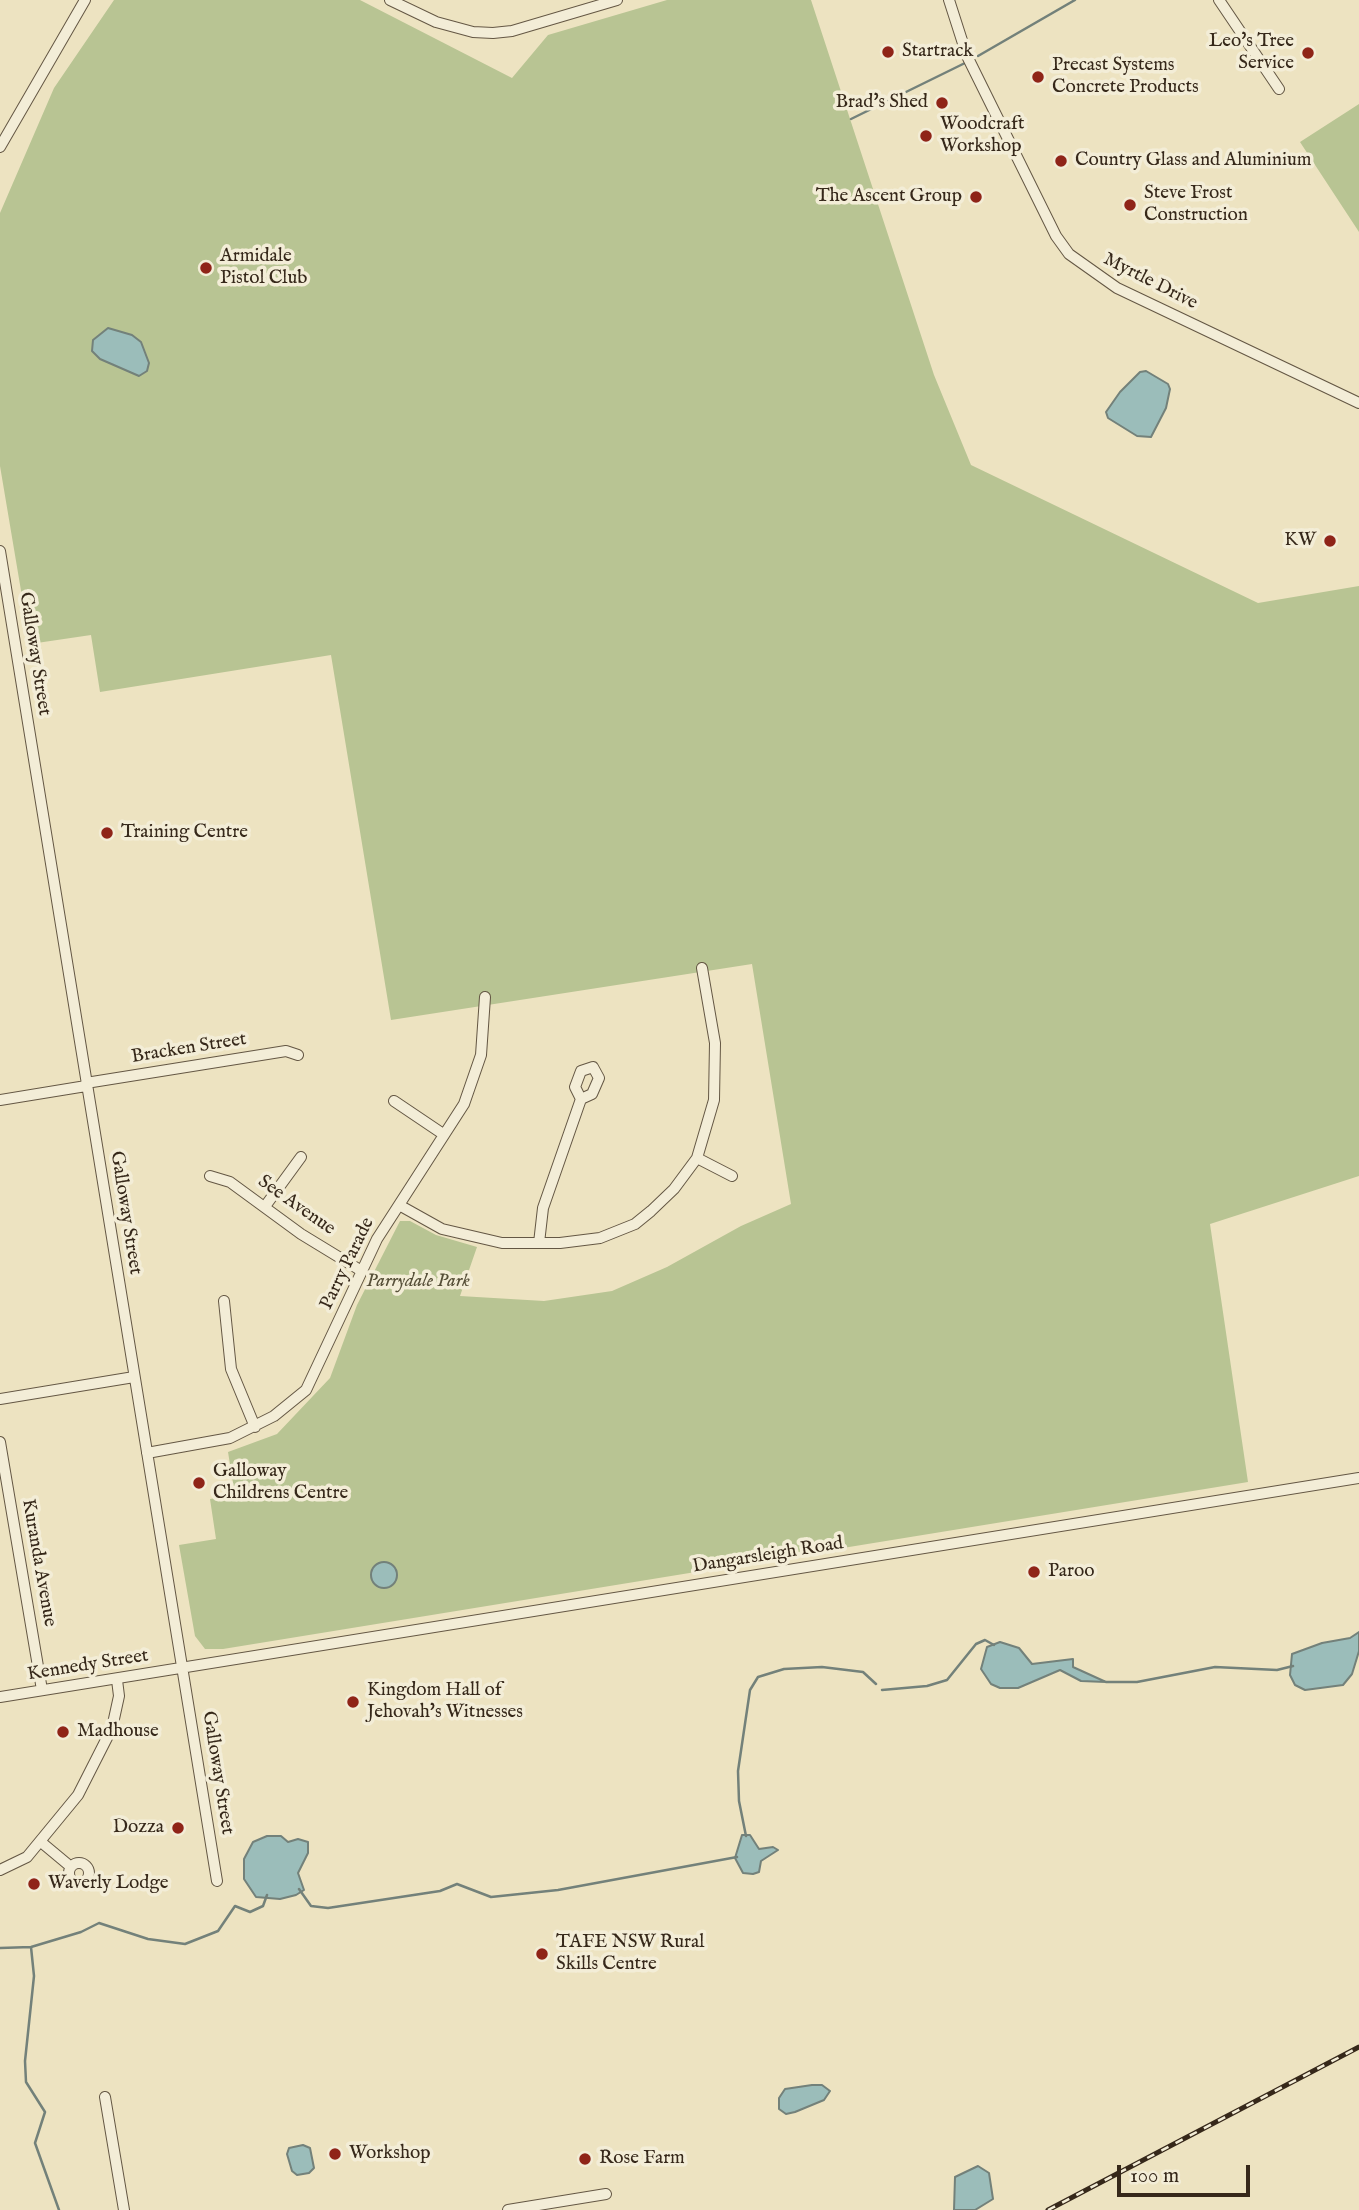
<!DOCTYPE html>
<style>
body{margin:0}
#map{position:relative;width:1359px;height:2210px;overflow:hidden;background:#ede3c1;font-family:"IM FELL English",serif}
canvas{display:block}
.scale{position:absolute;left:1117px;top:2165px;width:133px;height:32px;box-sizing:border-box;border:4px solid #36281a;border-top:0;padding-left:9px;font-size:21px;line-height:24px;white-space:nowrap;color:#36281a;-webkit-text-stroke:5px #f3edd7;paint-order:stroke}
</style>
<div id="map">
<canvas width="1359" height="2210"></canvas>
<div class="scale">100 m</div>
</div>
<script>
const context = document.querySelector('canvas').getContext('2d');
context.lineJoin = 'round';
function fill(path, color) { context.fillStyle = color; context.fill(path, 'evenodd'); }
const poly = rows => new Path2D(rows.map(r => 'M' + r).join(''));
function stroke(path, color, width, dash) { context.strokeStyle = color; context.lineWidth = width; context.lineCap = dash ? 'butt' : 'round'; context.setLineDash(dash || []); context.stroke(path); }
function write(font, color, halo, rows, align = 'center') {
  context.font = font + ' "IM FELL English",serif'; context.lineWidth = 7; context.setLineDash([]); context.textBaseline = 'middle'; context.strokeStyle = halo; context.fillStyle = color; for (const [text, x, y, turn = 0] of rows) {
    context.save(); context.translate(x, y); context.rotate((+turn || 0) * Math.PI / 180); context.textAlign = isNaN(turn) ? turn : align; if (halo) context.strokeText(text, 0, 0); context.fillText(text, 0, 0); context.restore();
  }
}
const green = poly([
 [114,0,360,0,512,78,548,35,667,0,811,0,934,375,971,465,1258,603,1359,586,1359,1176,1210,1224,1248,1482,223,1649,205,1649,195,1636,179,1545,216,1539,210,1499,235,1495,228,1452,277,1434,330,1378,357,1305,400,1221,410,1221,436,1235,477,1247,460,1296,544,1301,612,1291,667,1267,741,1226,791,1204,752,964,391,1020,331,655,100,692,91,635,30,644,0,466,0,213,54,88],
 [1359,104,1359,232,1300,142]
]);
const water = poly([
 [108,328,132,335,141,342,149,363,147,371,139,376,100,359,92,351,93,340,108,328],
 [1146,371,1168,384,1170,389,1166,408,1151,437,1137,436,1108,418,1106,412,1120,392,1140,372,1146,371],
 '371 1575a13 13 0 1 1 26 0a13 13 0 1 1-26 0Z',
 [1359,1632,1359,1651,1352,1674,1343,1685,1305,1690,1295,1685,1290,1675,1292,1654,1322,1643,1350,1638,1359,1632],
 [1000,1642,1019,1648,1032,1664,1073,1659,1073,1667,1106,1682,1081,1681,1060,1670,1018,1688,1000,1688,991,1684,981,1669,987,1647,1000,1642],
 [742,1835,750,1835,759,1849,773,1847,778,1850,761,1861,759,1872,753,1874,743,1873,735,1858,742,1835],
 [267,1836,281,1836,288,1842,298,1839,308,1842,308,1853,298,1873,304,1890,296,1895,280,1899,256,1897,244,1879,244,1859,253,1842,267,1836],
 [812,2085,822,2085,830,2091,824,2100,795,2112,786,2114,779,2109,779,2098,785,2089,812,2085],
 [303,2145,310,2148,314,2168,309,2173,297,2175,292,2171,287,2154,289,2148,303,2145],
 [978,2166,989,2173,993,2199,975,2210,954,2210,955,2177,978,2166]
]);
const stream = poly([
 [978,56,1075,0],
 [851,119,965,63],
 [1106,1682,1137,1682,1215,1667,1277,1670,1293,1666],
 [882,1690,927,1686,947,1680,976,1644,985,1640,994,1645],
 [746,1836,739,1801,738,1771,750,1690,758,1677,784,1669,822,1667,863,1672,876,1684],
 [299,1889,311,1906,328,1908,440,1891,457,1884,491,1897,558,1890,737,1857],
 [31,1947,34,1976,25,2061,26,2082,45,2112,35,2143,59,2210],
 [0,1948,31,1947,81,1932,99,1923,148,1939,185,1944,218,1931,235,1906,250,1912,263,1906,267,1895]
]);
const minor = poly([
 [390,0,436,22,473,32,493,33,512,31,617,0],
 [949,0,967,56,1056,236,1069,254,1117,288,1359,403],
 [1219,0,1279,89],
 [0,147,85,0],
 [0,551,217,1881],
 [86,1083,286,1051,298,1055],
 [0,1100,86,1086],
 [394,1101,443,1134],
 [697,1158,732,1176],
 [210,1176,230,1182,301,1234,360,1270],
 [266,1205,301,1157],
 [399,1205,442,1229,502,1243,560,1243,600,1238,635,1224,651,1211,674,1189,697,1158,714,1100,715,1043,702,968],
 [539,1243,543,1208,581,1099,575,1087,581,1071,593,1067,599,1078,592,1094,581,1099],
 [224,1301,231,1369,255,1427],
 [0,1399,134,1377],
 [0,1442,42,1690],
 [147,1453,230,1438,274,1416,306,1390,377,1239,464,1104,481,1055,485,997],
 [0,1697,1359,1478],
 [41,1842,71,1867],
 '69 1873a10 10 0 1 1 20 0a10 10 0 1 1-20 0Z',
 [0,1870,27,1857,78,1795,112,1728,119,1696,117,1680],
 [105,2097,124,2210],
 [508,2210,606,2194]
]);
const rail = poly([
 [1048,2210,1359,2047]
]);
const markers = [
 [888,52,7,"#8f2418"],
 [1308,53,7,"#8f2418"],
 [1038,77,7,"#8f2418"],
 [942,103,7,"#8f2418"],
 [926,136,7,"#8f2418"],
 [1061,161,7,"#8f2418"],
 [976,197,7,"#8f2418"],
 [1130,205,7,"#8f2418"],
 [206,268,7,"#8f2418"],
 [1330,541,7,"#8f2418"],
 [107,833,7,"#8f2418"],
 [199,1483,7,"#8f2418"],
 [1034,1572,7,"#8f2418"],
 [353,1702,7,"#8f2418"],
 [63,1732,7,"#8f2418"],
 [178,1828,7,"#8f2418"],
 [34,1884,7,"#8f2418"],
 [542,1954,7,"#8f2418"],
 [335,2154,7,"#8f2418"],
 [585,2159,7,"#8f2418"]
];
const poiNames = [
 ["Leo's Tree",1294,42,"right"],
 ["Service",1294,64,"right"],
 ["Startrack",902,52],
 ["Precast Systems",1052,66],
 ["Concrete Products",1052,88],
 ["Brad's Shed",928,103,"right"],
 ["Woodcraft",940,125],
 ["Workshop",940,147],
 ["Country Glass and Aluminium",1075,161],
 ["Steve Frost",1144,194],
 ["Construction",1144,216],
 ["The Ascent Group",962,197,"right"],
 ["Armidale",220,257],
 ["Pistol Club",220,279],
 ["KW",1316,541,"right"],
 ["Training Centre",121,833],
 ["Galloway",213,1472],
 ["Childrens Centre",213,1494],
 ["Paroo",1048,1572],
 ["Kingdom Hall of",367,1691],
 ["Jehovah's Witnesses",367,1713],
 ["Madhouse",77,1732],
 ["Dozza",164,1828,"right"],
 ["Waverly Lodge",48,1884],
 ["TAFE NSW Rural",556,1943],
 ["Skills Centre",556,1965],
 ["Workshop",349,2154],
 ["Rose Farm",599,2159]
];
const streetNames = [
 ["Myrtle Drive",1150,282,27],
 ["Galloway Street",34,654,81],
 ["Bracken Street",189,1049,-9],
 ["See Avenue",296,1206,35],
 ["Galloway Street",125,1213,81],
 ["Parry Parade",348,1264,-64],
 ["Dangarsleigh Road",768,1556,-9],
 ["Kuranda Avenue",38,1563,80],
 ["Kennedy Street",88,1666,-9],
 ["Galloway Street",217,1773,81]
];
const parkNames = [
 ["Parrydale Park",418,1282]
];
fill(green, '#b8c493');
fill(water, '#9bbdba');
stroke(water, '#73817a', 2);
stroke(stream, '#73817a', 2.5);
stroke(minor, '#645744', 12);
stroke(minor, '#f3edd7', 10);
stroke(rail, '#36281a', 5);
stroke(rail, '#f3edd7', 2.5, [8]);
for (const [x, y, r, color] of markers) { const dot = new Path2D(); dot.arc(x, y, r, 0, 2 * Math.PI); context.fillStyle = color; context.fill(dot); stroke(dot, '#f3edd7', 2.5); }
write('19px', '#36281a', '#f3edd7', poiNames, 'left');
write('19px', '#36281a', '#f3edd7', streetNames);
write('italic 19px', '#564f38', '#f3edd7', parkNames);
</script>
